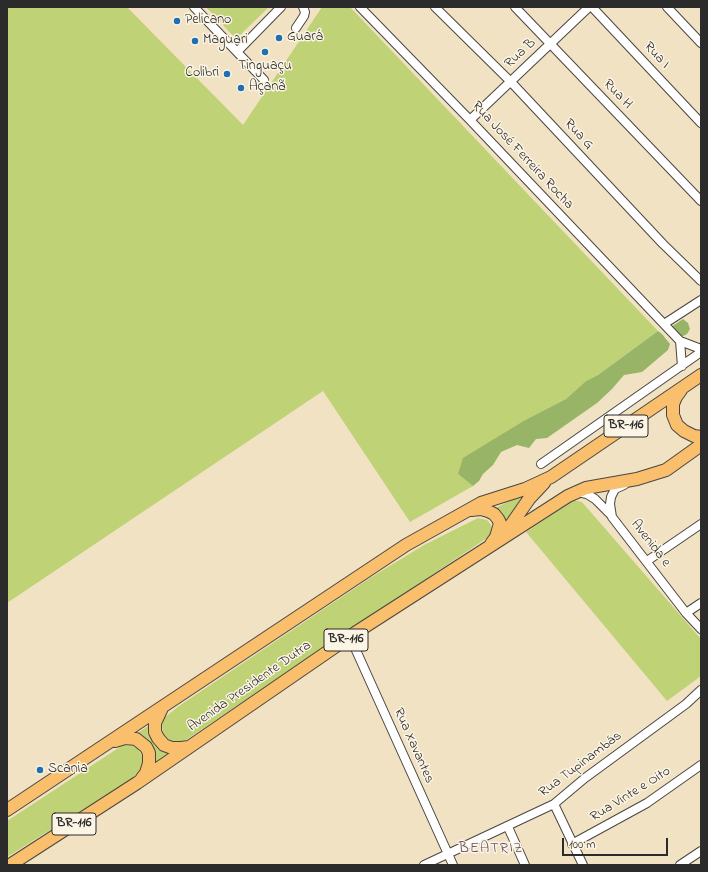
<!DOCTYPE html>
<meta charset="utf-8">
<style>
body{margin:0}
#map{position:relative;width:708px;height:872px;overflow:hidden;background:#f2e2c4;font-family:"Indie Flower",sans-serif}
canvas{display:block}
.frame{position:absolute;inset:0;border:8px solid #2b2b2b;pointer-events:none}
.scale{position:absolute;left:562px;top:838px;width:106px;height:18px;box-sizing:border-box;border:2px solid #2b2b2b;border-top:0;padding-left:5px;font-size:12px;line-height:14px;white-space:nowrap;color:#2b2b2b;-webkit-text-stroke:3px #fcf5e5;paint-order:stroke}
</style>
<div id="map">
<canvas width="708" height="872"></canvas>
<div class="frame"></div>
<div class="scale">100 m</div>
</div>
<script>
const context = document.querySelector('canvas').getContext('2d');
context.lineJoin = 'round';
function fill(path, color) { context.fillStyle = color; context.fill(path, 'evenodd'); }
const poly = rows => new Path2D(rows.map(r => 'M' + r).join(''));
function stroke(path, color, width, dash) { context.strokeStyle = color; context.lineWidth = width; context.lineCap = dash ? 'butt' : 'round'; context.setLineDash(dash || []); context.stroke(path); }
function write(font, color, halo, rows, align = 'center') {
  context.font = font + ' "Indie Flower",sans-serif'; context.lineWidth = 3; context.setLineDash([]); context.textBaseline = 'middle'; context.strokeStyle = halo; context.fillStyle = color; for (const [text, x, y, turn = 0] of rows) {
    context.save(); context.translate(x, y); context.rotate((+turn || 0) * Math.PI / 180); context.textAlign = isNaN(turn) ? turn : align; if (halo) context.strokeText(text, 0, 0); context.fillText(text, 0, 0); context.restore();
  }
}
const green = poly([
 [7,7,127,7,243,125,322,7,350,7,658,331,598,375,586,381,566,399,527,419,458,474,473,486,410,522,323,391,7,603],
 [206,7,269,7,236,39],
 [529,492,519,502,504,524,493,509],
 [573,500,582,502,701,639,701,676,667,701,526,532],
 [478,518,487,520,492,526,490,536,484,540,186,740,182,742,173,741,166,738,163,733,162,725,164,718,179,706,370,578,424,545],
 [151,724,169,753,155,763,154,753,136,734],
 [123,745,133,746,138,749,142,756,142,764,140,771,133,778,7,857,7,821]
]);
const forest = poly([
 [683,319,688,323,690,329,687,334,683,336,678,336,671,327],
 [658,331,662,334,670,344,668,350,642,372,624,375,612,389,597,403,547,438,536,439,529,448,517,445,501,452,493,465,483,474,479,481,473,486,458,474,463,458,527,419,566,399,586,381,598,375]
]);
const minor = poly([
 [194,7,237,52],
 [360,7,470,120,680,341,701,349],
 [435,7,511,82,663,244,701,281],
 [515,7,701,201],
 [592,7,701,123],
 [667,7,701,43],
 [296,28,304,16,305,12,303,7],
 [264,80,237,52,281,7],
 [470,120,589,7],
 [664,324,701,300],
 [680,341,682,366],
 [541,464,701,352],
 [624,485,615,489,611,497,610,504,612,517,686,613,701,629],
 [577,492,587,494,595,499,611,515],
 [647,561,701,524],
 [686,613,701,603],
 [350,637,453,865],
 [554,804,583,865],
 [508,827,525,865],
 [572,844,647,803,701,765],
 [424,865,554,804,585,778,686,704,701,690],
 [680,865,701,851]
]);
const highway = poly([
 [681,390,676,397,673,404,673,415,677,425,684,431,694,436,701,437],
 [471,510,481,509,488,511,494,514,498,519,500,523,499,527,496,537,491,544],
 [504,535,529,499,544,483],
 [162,708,155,723,155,732,158,738,164,745,172,748,181,748,189,747],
 [115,741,125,738,136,739,146,747,149,753,149,763,146,773,142,778],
 [7,810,406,545,481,503,525,489,551,477,701,375],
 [10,865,137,783,355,633,568,496,586,488,637,479,666,470,701,445]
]);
const markers = [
 [177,21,4,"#1f6fb2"],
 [279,38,4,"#1f6fb2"],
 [195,41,4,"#1f6fb2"],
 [265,52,4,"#1f6fb2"],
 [227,74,4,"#1f6fb2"],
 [241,88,4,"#1f6fb2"],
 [40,770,4,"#1f6fb2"]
];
const shields = [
 [626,426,44],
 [346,640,44],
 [74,824,44]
];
const shieldNames = [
 ["BR-116",626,426],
 ["BR-116",346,640],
 ["BR-116",74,824]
];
const poiNames = [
 ["Pelicano",185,21],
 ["Guará",287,38],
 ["Maguari",203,41],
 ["Tinguaçu",265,67,"center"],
 ["Colibri",219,74,"right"],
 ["Açanã",249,88],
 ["Scania",48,770]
];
const streetNames = [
 ["Rua B",521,54,-43],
 ["Rua I",656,56,47],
 ["Rua H",617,95,46],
 ["Rua G",578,135,47],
 ["Rua José Ferreira Rocha",522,156,47],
 ["Avenida e",650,544,52],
 ["Avenida Presidente Dutra",250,687,-35],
 ["Rua Xavantes",413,746,66],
 ["Rua Tupinambás",581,765,-37],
 ["Rua Vinte e Oito",631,795,-32]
];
const neighbourhoodNames = [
 ["BEATRIZ",491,850]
];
fill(green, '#bfd276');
fill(forest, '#97b467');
stroke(minor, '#494642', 10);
stroke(highway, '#494642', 14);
stroke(minor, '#fff', 8);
stroke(highway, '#f9bf6d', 12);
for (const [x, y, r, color] of markers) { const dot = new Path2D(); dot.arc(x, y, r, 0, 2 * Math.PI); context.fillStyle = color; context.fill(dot); stroke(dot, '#fcf5e5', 1.5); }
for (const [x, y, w] of shields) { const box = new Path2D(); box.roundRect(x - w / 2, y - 11, w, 22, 3); context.fillStyle = '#fcf5e5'; context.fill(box); stroke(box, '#2b2b2b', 1); }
write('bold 13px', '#2b2b2b', null, shieldNames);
write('14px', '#2b2b2b', '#fcf5e5', poiNames, 'left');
write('14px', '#2b2b2b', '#fcf5e5', streetNames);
context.letterSpacing = '1px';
write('15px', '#645366', '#fcf5e5', neighbourhoodNames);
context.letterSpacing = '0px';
</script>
